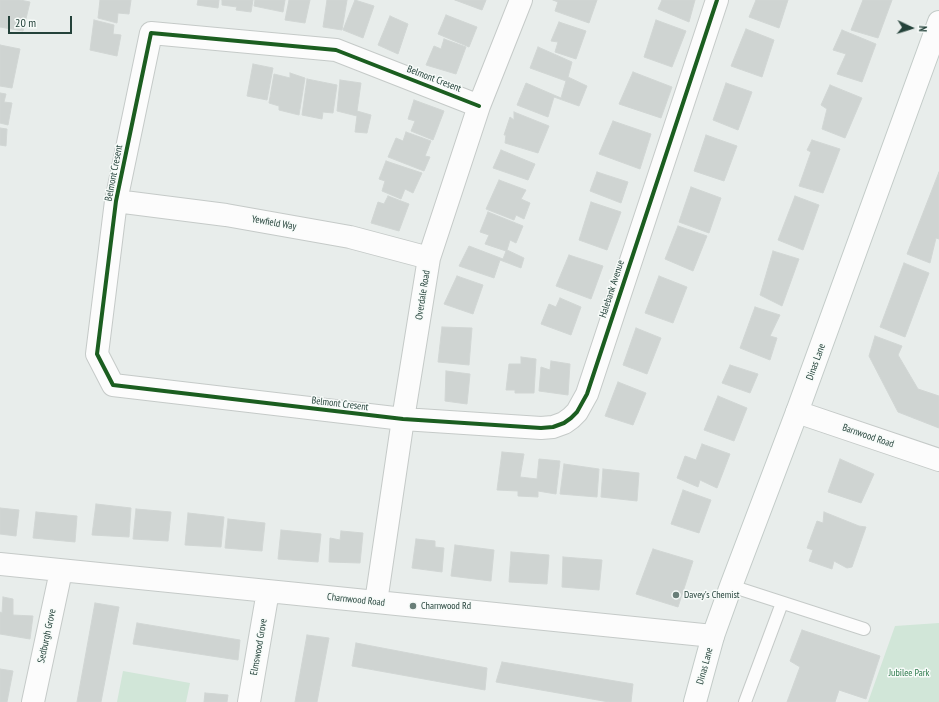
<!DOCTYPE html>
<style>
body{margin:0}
#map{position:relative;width:939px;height:702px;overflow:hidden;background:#e8edeb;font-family:"PT Sans Narrow",sans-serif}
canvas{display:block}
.north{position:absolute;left:891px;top:8px;width:40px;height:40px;-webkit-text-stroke:3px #f7fbf9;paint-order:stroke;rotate:94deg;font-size:11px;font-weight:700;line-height:16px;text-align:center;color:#24423a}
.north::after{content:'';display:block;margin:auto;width:14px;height:18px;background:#24423a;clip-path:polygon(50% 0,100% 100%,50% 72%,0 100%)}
.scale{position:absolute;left:8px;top:16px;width:64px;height:18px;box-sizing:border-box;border:2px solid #24423a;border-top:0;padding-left:5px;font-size:12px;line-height:14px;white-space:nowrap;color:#24423a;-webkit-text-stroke:3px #f7fbf9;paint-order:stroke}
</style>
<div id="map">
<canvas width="939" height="702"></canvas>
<div class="north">N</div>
<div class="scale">20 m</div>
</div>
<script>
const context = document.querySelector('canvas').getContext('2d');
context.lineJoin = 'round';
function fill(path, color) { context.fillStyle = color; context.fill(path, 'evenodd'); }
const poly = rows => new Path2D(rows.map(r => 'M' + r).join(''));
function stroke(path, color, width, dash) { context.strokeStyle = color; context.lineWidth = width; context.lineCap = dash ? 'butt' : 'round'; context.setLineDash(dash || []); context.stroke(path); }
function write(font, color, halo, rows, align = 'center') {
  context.font = font + ' "PT Sans Narrow",sans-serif'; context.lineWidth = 3; context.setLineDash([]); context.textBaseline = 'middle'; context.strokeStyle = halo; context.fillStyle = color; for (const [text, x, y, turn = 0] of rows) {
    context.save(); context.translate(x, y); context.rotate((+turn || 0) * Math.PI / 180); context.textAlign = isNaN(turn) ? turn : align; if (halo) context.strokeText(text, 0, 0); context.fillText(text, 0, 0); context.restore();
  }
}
const green = poly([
 [939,623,939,702,868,702,895,626],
 [123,671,190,683,186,702,117,702]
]);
const building = poly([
 [0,0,20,0,30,2,23,31,0,27,0,0],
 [100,0,131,0,129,14,118,13,117,23,98,18,100,0],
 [198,0,219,0,218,8,197,5,198,0],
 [222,0,253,0,251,12,236,10,237,7,222,5,222,0],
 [255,0,285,0,283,12,254,6,255,0],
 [289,0,310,0,305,23,285,20,289,0],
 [327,0,347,0,342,30,323,27,327,0],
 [355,0,374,6,363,38,343,30,355,0],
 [455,0,486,0,482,10,455,0],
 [553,0,597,0,589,23,555,11,558,2,553,0],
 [662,0,695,0,689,22,658,9,662,0],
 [756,0,788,0,779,28,749,17,756,0],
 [863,0,892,0,878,38,851,30,863,0],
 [446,15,477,27,469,47,438,34,446,15],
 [390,16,408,24,398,54,378,45,390,16],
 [94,20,114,25,113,34,121,35,117,56,90,50,94,20],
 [656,20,686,31,672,67,644,57,656,20],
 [559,22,586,31,576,59,555,52,558,42,551,41,559,22],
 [746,29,774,40,762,77,731,66,746,29],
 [842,30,876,44,862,82,837,74,846,54,833,50,842,30],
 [444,39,466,47,456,74,426,65,434,46,441,49,444,39],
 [0,45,20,49,12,88,0,86,0,45],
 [538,47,572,62,568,77,587,86,579,106,554,97,548,117,517,105,526,83,561,98,566,81,530,68,538,47],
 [253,64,273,68,267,100,247,96,253,64],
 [633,72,672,87,661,118,619,104,633,72],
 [290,73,305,78,299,115,279,110,279,106,269,103,274,74,290,78,290,73],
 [307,79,337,85,333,113,323,112,322,119,302,115,307,79],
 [340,80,361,83,357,111,371,115,367,133,355,132,357,116,337,111,340,80],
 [726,83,752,92,738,130,713,120,726,83],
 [830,85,862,98,845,138,822,129,827,109,821,105,830,85],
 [0,93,6,94,4,102,12,103,8,125,0,123,0,93],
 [414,100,444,111,433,140,411,131,415,121,408,119,414,100],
 [514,112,549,126,538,153,505,143,506,135,504,135,510,117,514,120,514,112],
 [613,121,651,134,640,169,599,154,613,121],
 [0,128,7,129,6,146,0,145,0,128],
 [406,132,431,141,425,156,430,157,424,171,388,157,396,138,403,141,406,132],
 [706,135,737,146,724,181,694,171,706,135],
 [812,140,840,149,823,193,799,186,811,152,807,150,812,140],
 [501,150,535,164,528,180,493,168,501,150],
 [386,161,422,173,413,193,405,189,401,199,382,191,385,181,379,179,386,161],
 [597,172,628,182,621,203,590,191,597,172],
 [939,172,939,239,936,238,930,263,907,254,939,172],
 [499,180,526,190,521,199,530,203,524,219,516,215,514,220,486,209,499,180],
 [691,187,721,198,709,233,679,222,691,187],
 [388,196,409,204,399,231,371,223,378,202,384,204,388,196],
 [795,196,819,205,803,250,778,240,795,196],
 [591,202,621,212,607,250,579,240,591,202],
 [488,212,523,226,516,243,510,240,507,250,524,258,521,268,500,260,494,278,459,266,469,246,503,259,506,251,485,244,489,235,480,232,488,212],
 [678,226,707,236,693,271,665,259,678,226],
 [773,251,799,259,782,306,760,295,773,251],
 [569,255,603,266,591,299,556,286,569,255],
 [904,263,929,273,905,337,880,327,904,263],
 [457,276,483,285,473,314,444,304,457,276],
 [659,276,687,287,673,323,645,313,659,276],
 [560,298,581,307,571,335,541,324,549,304,556,307,560,298],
 [755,307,780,315,770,336,777,338,770,360,740,348,755,307],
 [442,327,472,328,469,365,438,362,442,327],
 [636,328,661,338,647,374,623,365,636,328],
 [875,336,902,346,898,355,918,389,939,396,939,428,898,412,869,356,875,336],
 [521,357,536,359,534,393,515,393,515,390,506,390,509,364,521,364,521,357],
 [551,361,570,364,568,395,539,391,541,367,550,370,551,361],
 [730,365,758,374,750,393,722,383,730,365],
 [446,371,470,374,467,404,445,401,446,371],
 [618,382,646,393,633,425,605,416,618,382],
 [718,396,747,408,734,441,704,430,718,396],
 [702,444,730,454,717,488,700,480,698,487,677,478,685,456,696,460,702,444],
 [502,452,524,454,520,477,537,479,539,459,560,461,556,494,538,491,538,497,518,496,518,491,497,490,502,452],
 [840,459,874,474,861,503,828,492,840,459],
 [564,464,599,469,597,497,560,494,564,464],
 [603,469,639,473,637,501,601,497,603,469],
 [683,490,711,500,699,533,671,524,683,490],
 [96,504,131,508,129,537,92,535,96,504],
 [0,508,19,510,16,536,0,534,0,508],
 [136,509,171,512,168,541,133,539,136,509],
 [36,512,77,516,75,542,33,538,36,512],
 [824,512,859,526,866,527,852,567,847,568,834,561,832,569,809,561,813,550,807,548,817,521,823,523,824,512],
 [188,513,224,517,221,547,185,545,188,513],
 [228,519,265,523,262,551,225,548,228,519],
 [281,530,321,534,318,562,278,559,281,530],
 [341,531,363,533,360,563,329,562,330,538,340,540,341,531],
 [416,539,435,541,435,547,444,548,442,572,412,568,416,539],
 [455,545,494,550,491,581,451,576,455,545],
 [653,549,693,561,678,607,636,594,653,549],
 [511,552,549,555,547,584,509,582,511,552],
 [563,557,602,560,599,590,562,587,563,557],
 [3,597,13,599,13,615,33,616,30,639,0,634,0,612,2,613,3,597],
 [95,603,119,607,101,702,77,702,95,603],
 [137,623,240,640,238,660,133,644,137,623],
 [802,630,880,656,866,699,839,690,835,702,787,702,800,667,790,661,802,630],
 [307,635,329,638,317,702,295,702,307,635],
 [356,643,487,668,485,690,352,666,356,643],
 [502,662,633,684,631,702,609,702,496,682,502,662],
 [0,669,13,671,7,702,0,702,0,669],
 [205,693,228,695,227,702,204,702,205,693]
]);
const lane = poly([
 [731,586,864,629],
 [745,702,782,603]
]);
const street = poly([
 [479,106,336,50,151,33,116,201,97,354,113,385,403,419,541,428,553,427,564,423,571,418,577,412,587,394,717,0],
 [116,201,226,215,350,237,429,258],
 [797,412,939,460],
 [0,564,713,636],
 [376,602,403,419,429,258,479,106,521,0],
 [33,702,61,571],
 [249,702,268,591]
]);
const secondary = poly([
 [695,702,713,636,731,586,797,412,939,22]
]);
const cycleway = poly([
 [479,106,336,50,151,33,116,201,97,354,113,385,403,419,541,428,553,427,564,423,571,418,577,412,587,394,717,0]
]);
const markers = [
 [676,595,4,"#697e78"],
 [413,606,4,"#697e78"]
];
const streetNames = [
 ["Belmont Cresent",434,79,21],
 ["Belmont Cresent",114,173,-79],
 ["Yewfield Way",274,223,10],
 ["Halebank Avenue",612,289,-72],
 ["Overdale Road",423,295,-81],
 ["Dinas Lane",816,362,-70],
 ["Belmont Cresent",340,404,7],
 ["Barnwood Road",868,436,19],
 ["Charnwood Road",356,600,6],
 ["Sedburgh Grove",47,636,-78],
 ["Elmswood Grove",259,647,-80],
 ["Dinas Lane",705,666,-75]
];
const poiNames = [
 ["Davey's Chemist",684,595],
 ["Charnwood Rd",421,606]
];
const parkNames = [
 ["Jubilee Park",909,673]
];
fill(green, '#d1e6d8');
fill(building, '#cfd4d2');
stroke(building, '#d1d6d4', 1);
stroke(lane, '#c5cac8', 14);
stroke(street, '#c5cac8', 24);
stroke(secondary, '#c3cbc8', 24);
stroke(lane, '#fcfcfc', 12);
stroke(street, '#fcfcfc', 22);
stroke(secondary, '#fcfcfc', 22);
stroke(cycleway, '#1b5e20', 4);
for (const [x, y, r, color] of markers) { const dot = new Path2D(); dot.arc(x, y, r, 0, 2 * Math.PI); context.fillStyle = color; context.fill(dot); stroke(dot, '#f7fbf9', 1.5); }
write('10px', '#24423a', '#f7fbf9', streetNames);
write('10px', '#24423a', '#f7fbf9', poiNames, 'left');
write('10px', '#2d7a4b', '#f7fbf9', parkNames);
</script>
